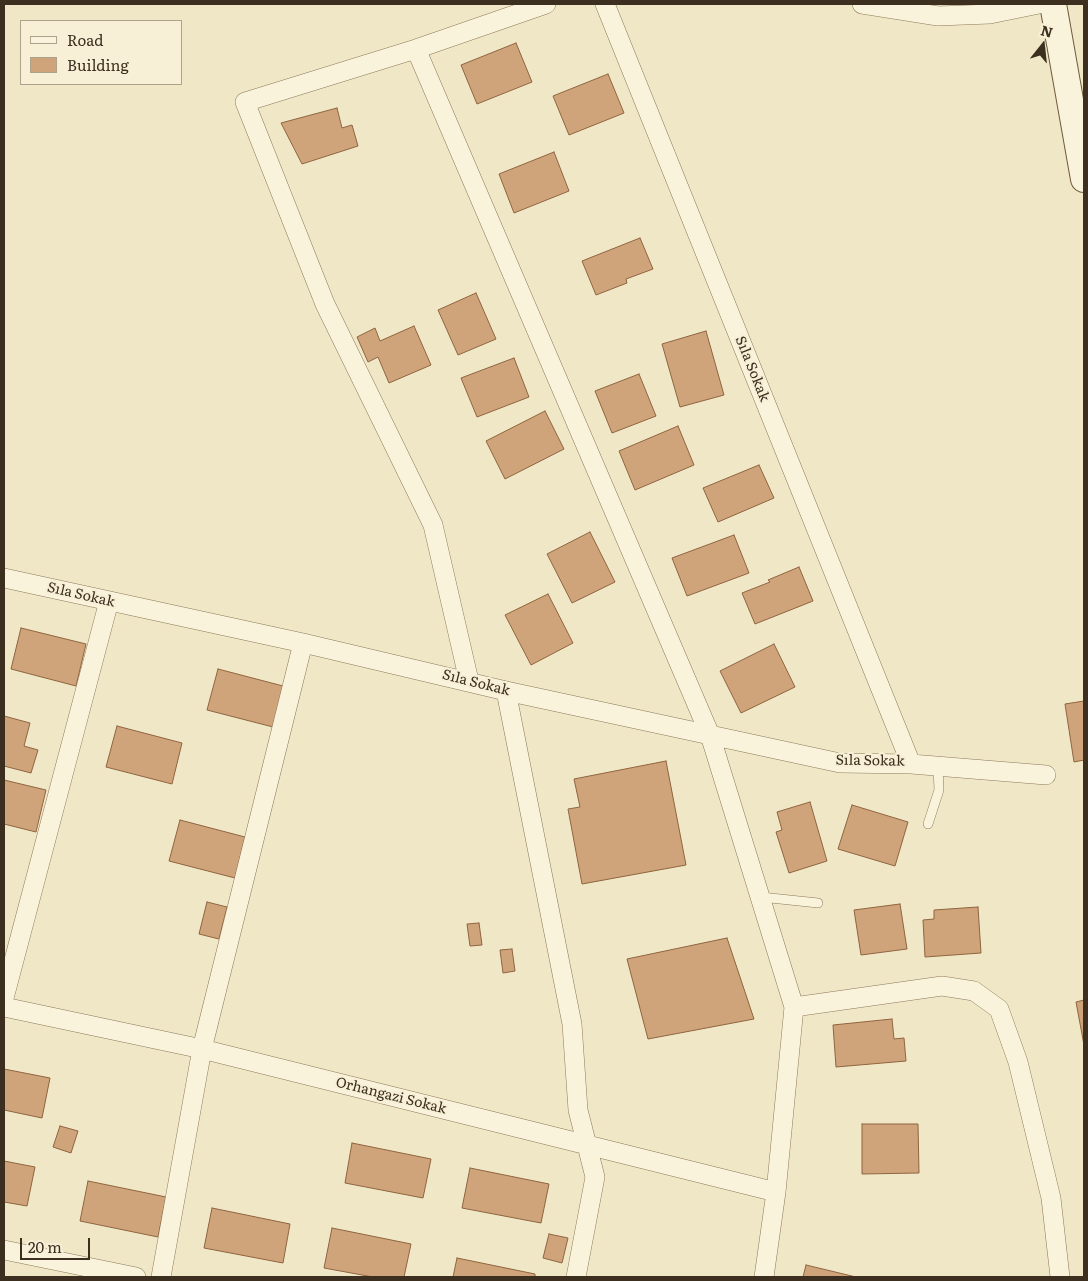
<!DOCTYPE html>
<meta charset="utf-8">
<style>
body{margin:0}
#map{position:relative;width:1088px;height:1281px;overflow:hidden;background:#f0e7c6;font-family:Literata,serif}
canvas{display:block}
.frame{position:absolute;inset:0;border:5px solid #3d2f1f;pointer-events:none}
.legend{position:absolute;left:20px;top:20px;width:162px;height:65px;box-sizing:border-box;background:#f7f0d7;border:1px solid #ada38d;margin:0;padding:6px 9px;list-style:none;font-size:15px;color:#3d2f1f}
.legend li{display:flex;align-items:center;gap:10px;height:25px}
.legend b{width:25px;border:1px solid #ada38d}
.north{position:absolute;left:1018px;top:20px;width:50px;height:50px;-webkit-text-stroke:4px #f7f0d7;paint-order:stroke;rotate:16deg;font-size:14px;font-weight:700;line-height:20px;text-align:center;color:#3d2f1f}
.north::after{content:'';display:block;margin:auto;width:18px;height:22px;background:#3d2f1f;clip-path:polygon(50% 0,100% 100%,50% 72%,0 100%)}
.scale{position:absolute;left:20px;top:1238px;width:70px;height:22px;box-sizing:border-box;border:2px solid #3d2f1f;border-top:0;padding-left:6px;font-size:15px;line-height:18px;white-space:nowrap;color:#3d2f1f;-webkit-text-stroke:4px #f7f0d7;paint-order:stroke}
</style>
<div id="map">
<canvas width="1088" height="1281"></canvas>
<div class="frame"></div>
<ul class="legend">
<li><b style="height:6px;background:#faf3db"></b>Road</li>
<li><b style="height:14px;background:#d0a47b"></b>Building</li>
</ul>
<div class="north">N</div>
<div class="scale">20 m</div>
</div>
<script>
const context = document.querySelector('canvas').getContext('2d');
context.lineJoin = 'round';
function fill(path, color) { context.fillStyle = color; context.fill(path, 'evenodd'); }
const poly = rows => new Path2D(rows.map(r => 'M' + r).join(''));
function stroke(path, color, width, dash) { context.strokeStyle = color; context.lineWidth = width; context.lineCap = dash ? 'butt' : 'round'; context.setLineDash(dash || []); context.stroke(path); }
function write(font, color, halo, rows, align = 'center') {
  context.font = font + ' Literata,serif'; context.lineWidth = 4.5; context.setLineDash([]); context.textBaseline = 'middle'; context.strokeStyle = halo; context.fillStyle = color; for (const [text, x, y, turn = 0] of rows) {
    context.save(); context.translate(x, y); context.rotate((+turn || 0) * Math.PI / 180); context.textAlign = isNaN(turn) ? turn : align; if (halo) context.strokeText(text, 0, 0); context.fillText(text, 0, 0); context.restore();
  }
}
const building = poly([
 [516,43,532,82,477,104,461,65,516,43],
 [608,74,624,113,569,135,553,96,608,74],
 [337,108,342,128,352,125,358,146,302,164,281,123,337,108],
 [554,152,569,191,514,213,499,174,554,152],
 [640,238,653,269,626,279,627,283,596,295,582,261,640,238],
 [476,293,496,339,458,355,438,310,476,293],
 [414,326,431,365,389,383,378,357,368,362,357,337,375,328,380,341,414,326],
 [706,331,724,395,680,407,662,344,706,331],
 [514,358,529,397,477,417,461,378,514,358],
 [639,374,656,416,612,433,595,391,639,374],
 [545,411,564,449,505,479,486,441,545,411],
 [678,426,694,465,635,490,619,451,678,426],
 [759,465,774,498,718,522,703,488,759,465],
 [590,532,615,582,572,603,547,554,590,532],
 [734,535,749,573,687,596,672,558,734,535],
 [799,567,813,601,755,624,742,593,770,582,768,580,799,567],
 [548,594,573,643,531,665,505,615,548,594],
 [21,628,86,644,76,686,11,669,21,628],
 [774,644,795,687,741,713,720,671,774,644],
 [218,669,283,686,273,727,207,710,218,669],
 [1084,701,1084,760,1074,762,1065,704,1084,701],
 [4,716,30,723,24,746,38,750,31,773,4,766,4,716],
 [117,726,182,743,172,784,106,767,117,726],
 [666,761,686,865,582,884,568,809,580,807,574,779,666,761],
 [4,780,46,790,36,832,4,824,4,780],
 [810,802,827,861,789,873,776,832,782,830,777,812,810,802],
 [852,805,908,822,895,866,838,849,852,805],
 [180,820,245,837,235,878,169,861,180,820],
 [207,902,227,907,219,939,199,934,207,902],
 [900,904,907,949,861,955,854,910,900,904],
 [978,907,981,953,925,957,923,920,934,919,934,910,978,907],
 [479,923,482,945,470,946,467,924,479,923],
 [727,938,754,1019,648,1039,627,959,727,938],
 [512,949,515,971,503,973,500,950,512,949],
 [1084,1000,1084,1045,1076,1002,1084,1000],
 [892,1019,894,1039,904,1038,906,1061,836,1067,833,1025,892,1019],
 [4,1069,50,1078,42,1118,4,1110,4,1069],
 [862,1124,918,1124,919,1173,862,1174,862,1124],
 [60,1126,78,1131,71,1153,53,1147,60,1126],
 [352,1143,431,1159,423,1198,345,1183,352,1143],
 [4,1161,35,1167,27,1206,4,1202,4,1161],
 [470,1168,549,1184,541,1223,462,1208,470,1168],
 [88,1181,166,1197,158,1237,80,1221,88,1181],
 [212,1208,290,1224,283,1263,204,1248,212,1208],
 [332,1228,411,1244,404,1277,373,1277,324,1268,332,1228],
 [549,1234,568,1238,562,1263,543,1258,549,1234],
 [457,1258,535,1274,535,1277,453,1277,457,1258],
 [806,1265,856,1277,803,1277,806,1265]
]);
const lane = poly([
 [928,824,939,790,938,767],
 [761,897,818,903]
]);
const street = poly([
 [546,4,416,49,710,735,794,1007,776,1192,764,1277],
 [862,4,938,16,990,14,1039,4],
 [416,49,245,102,325,304,433,525,469,681],
 [4,578,303,643,506,691,840,763,911,764,605,4],
 [506,691,572,1024,578,1110,595,1177,576,1277],
 [911,764,1046,775],
 [4,998,109,601],
 [4,1007,202,1049,776,1192],
 [794,1007,942,986,974,991,999,1009,1018,1062,1051,1198,1060,1277],
 [4,1250,136,1277],
 [161,1277,202,1049,303,643]
]);
const secondary = poly([
 [1053,4,1084,179]
]);
const streetNames = [
 ["Sıla Sokak",752,369,68],
 ["Sıla Sokak",81,595,13],
 ["Sıla Sokak",476,683,14],
 ["Sıla Sokak",870,761,1],
 ["Orhangazi Sokak",391,1096,14]
];
fill(building, '#d0a47b');
stroke(building, '#8e643f', 1);
stroke(lane, '#8d795b', 10);
stroke(street, '#8d795b', 20);
stroke(secondary, '#6f5a3e', 28);
stroke(lane, '#faf3db', 9);
stroke(street, '#faf3db', 19);
stroke(secondary, '#faf3db', 26);
write('14px', '#3d2f1f', '#f7f0d7', streetNames);
</script>
